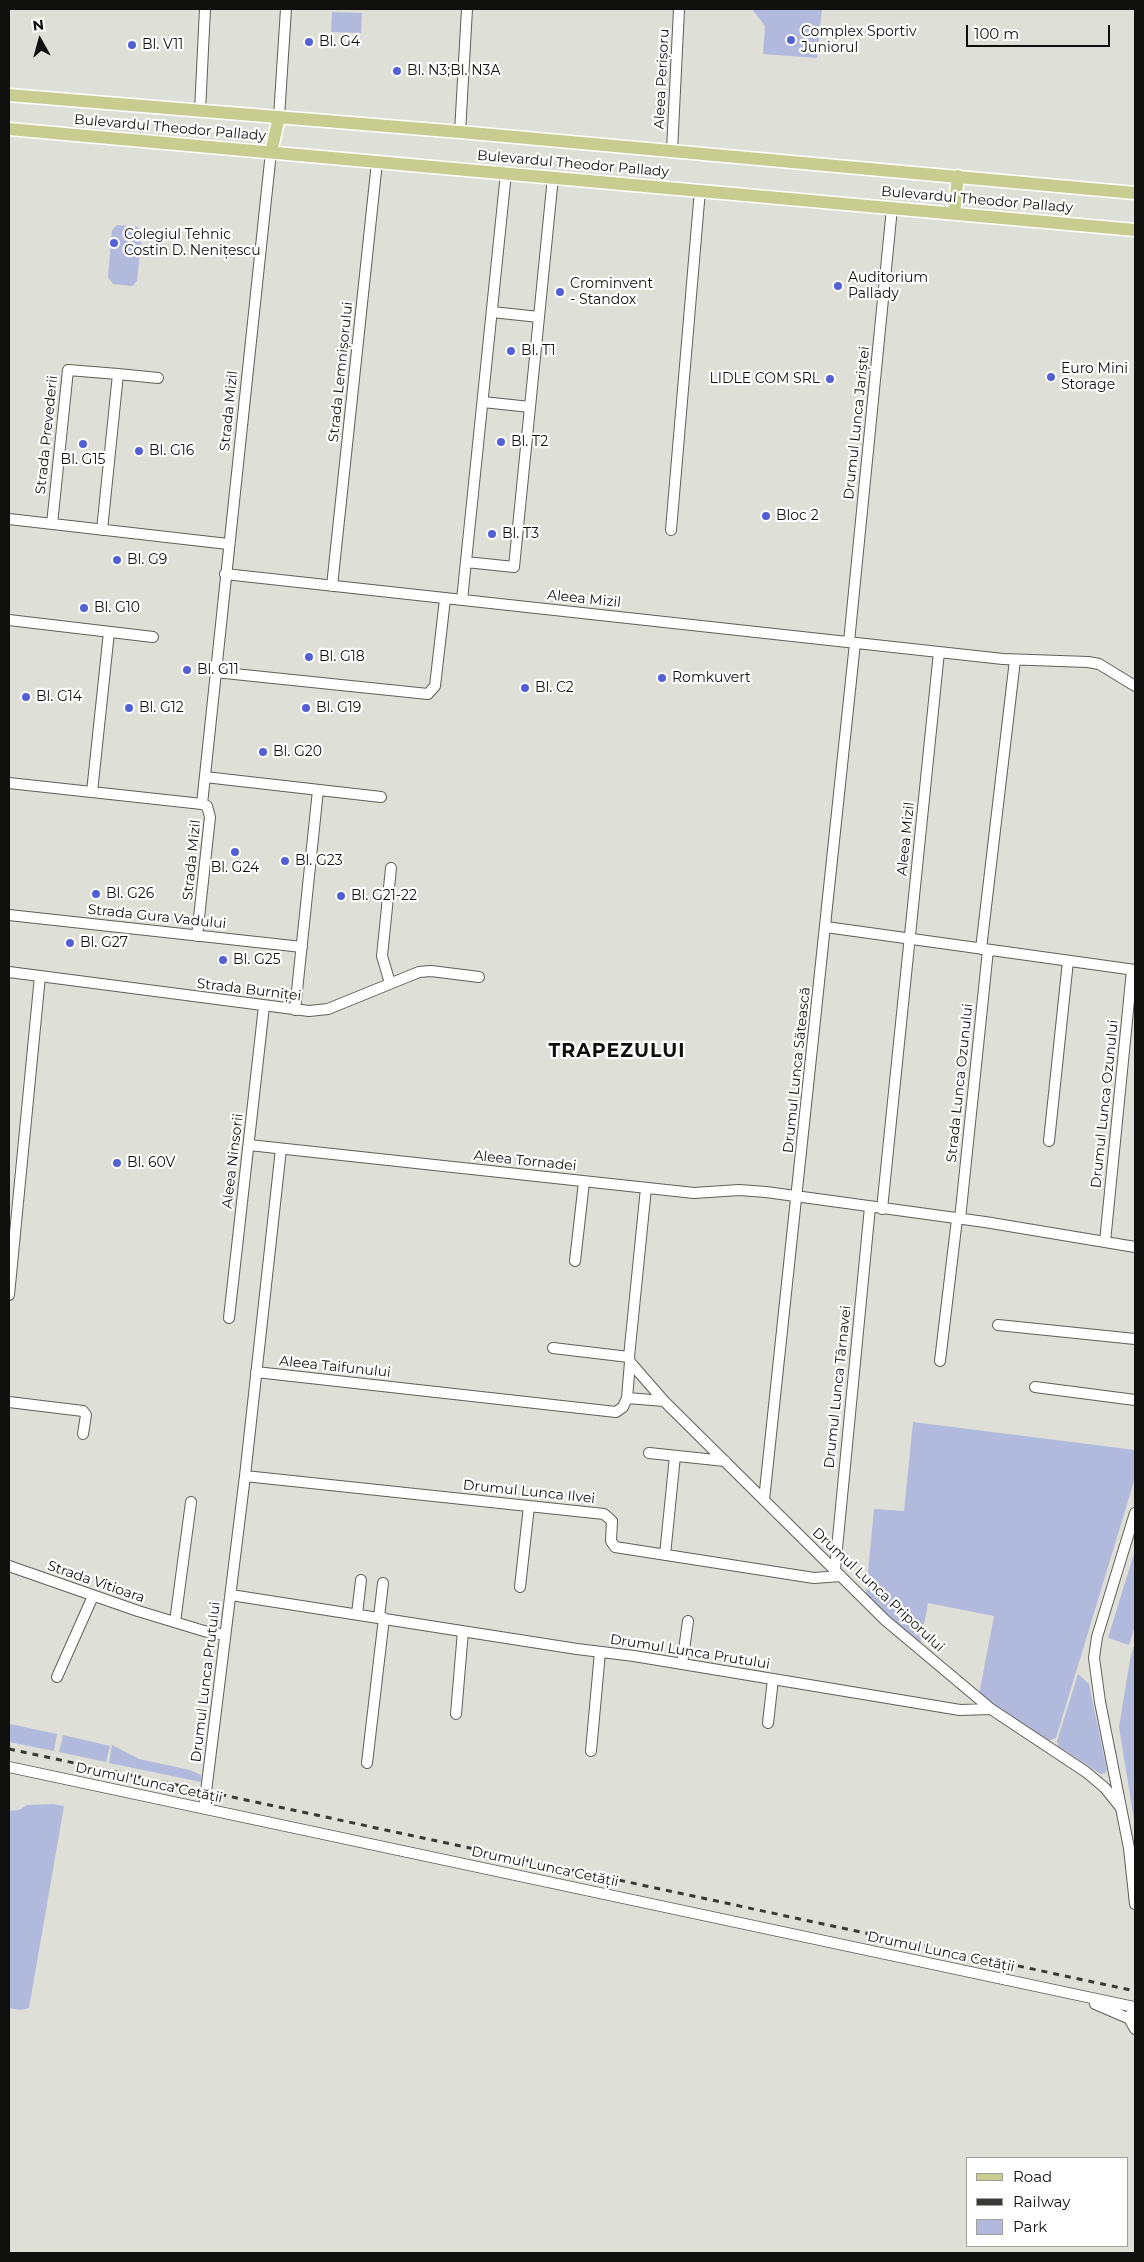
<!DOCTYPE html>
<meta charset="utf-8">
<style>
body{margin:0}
#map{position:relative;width:1144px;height:2262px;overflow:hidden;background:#dedfd6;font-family:Montserrat,sans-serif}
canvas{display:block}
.frame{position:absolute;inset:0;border:10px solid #0f100d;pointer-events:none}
.legend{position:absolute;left:966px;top:2157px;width:162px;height:90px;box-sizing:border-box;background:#fff;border:1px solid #9f9f9e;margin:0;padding:6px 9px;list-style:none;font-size:15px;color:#0f100d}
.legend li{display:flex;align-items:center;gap:10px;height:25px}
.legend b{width:25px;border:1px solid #9f9f9e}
.north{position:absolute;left:15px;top:15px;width:50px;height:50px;-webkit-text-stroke:4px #fff;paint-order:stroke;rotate:353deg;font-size:14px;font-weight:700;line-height:20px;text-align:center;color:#0f100d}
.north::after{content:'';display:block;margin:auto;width:18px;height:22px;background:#0f100d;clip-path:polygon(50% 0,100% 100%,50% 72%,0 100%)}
.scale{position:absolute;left:966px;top:25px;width:144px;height:22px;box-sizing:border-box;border:2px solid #0f100d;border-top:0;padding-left:6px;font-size:15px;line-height:18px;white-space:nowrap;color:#0f100d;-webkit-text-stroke:4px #fff;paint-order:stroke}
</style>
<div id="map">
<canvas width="1144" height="2262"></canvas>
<div class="frame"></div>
<ul class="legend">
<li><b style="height:6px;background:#c6cd8f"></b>Road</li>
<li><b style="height:6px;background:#393a36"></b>Railway</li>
<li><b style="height:14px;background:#b1badc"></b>Park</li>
</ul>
<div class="north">N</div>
<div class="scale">100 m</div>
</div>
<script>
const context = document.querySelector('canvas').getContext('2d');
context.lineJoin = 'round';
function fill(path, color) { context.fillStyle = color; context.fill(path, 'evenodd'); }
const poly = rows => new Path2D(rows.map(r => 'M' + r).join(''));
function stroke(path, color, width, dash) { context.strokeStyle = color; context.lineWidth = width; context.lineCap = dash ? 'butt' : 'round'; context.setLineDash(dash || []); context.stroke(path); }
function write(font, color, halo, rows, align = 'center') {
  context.font = font + ' Montserrat,sans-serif'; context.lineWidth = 4.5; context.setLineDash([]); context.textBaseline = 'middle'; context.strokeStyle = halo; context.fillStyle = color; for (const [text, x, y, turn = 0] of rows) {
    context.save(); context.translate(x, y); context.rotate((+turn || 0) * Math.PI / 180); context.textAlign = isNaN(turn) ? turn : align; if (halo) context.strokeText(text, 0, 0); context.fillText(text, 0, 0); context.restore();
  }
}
const green = poly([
 [752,9,822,9,817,58,763,54,765,26],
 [332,12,362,13,361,33,331,32],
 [117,225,138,227,142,232,137,281,132,286,113,284,108,277,112,230],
 [913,1422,1135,1450,1135,1478,1056,1738,1048,1741,979,1695,994,1616,928,1603,920,1645,866,1594,874,1509,904,1511],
 [1135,1550,1135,1626,1129,1645,1108,1638],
 [1135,1642,1135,1826,1119,1727,1130,1660],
 [1078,1674,1089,1684,1107,1770,1105,1773,1101,1774,1058,1746,1057,1741],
 [10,1724,57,1734,54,1751,9,1742],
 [63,1735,110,1746,106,1762,59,1752],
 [112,1745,139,1759,190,1770,201,1775,201,1782,109,1763],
 [53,1804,64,1806,29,2008,20,2010,9,2008,9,1811,19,1810,27,1805]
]);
const minor = poly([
 [200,111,205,9],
 [279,117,286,9],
 [460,132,467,9],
 [672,151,679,9],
 [492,312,539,317],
 [118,374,158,378],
 [483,402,530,407],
 [9,519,228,544],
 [52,524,68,370,118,374,102,530],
 [671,530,700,190],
 [466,562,514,567,553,177],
 [225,574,1003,659,1088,662,1099,664,1135,686],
 [332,586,377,162],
 [462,600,506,173],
 [9,620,153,637],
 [849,642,892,208],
 [215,672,428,694,435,686,445,599],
 [205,777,381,797],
 [9,783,202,804,207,806,210,817,197,936],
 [92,792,109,632],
 [202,804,271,152],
 [9,915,302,947],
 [826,927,1135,970],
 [981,949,1015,660],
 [9,972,309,1011,328,1009,419,972,431,971,479,977],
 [390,983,382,956,391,868],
 [295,1010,318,790],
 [1049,1141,1068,961],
 [249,1145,694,1193,739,1190,766,1192,985,1222,1135,1247],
 [882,1209,939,652],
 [960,1219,988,950],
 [1105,1242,1132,970],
 [575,1261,584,1182],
 [9,1295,40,976],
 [229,1318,264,1006],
 [998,1325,1135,1339],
 [553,1348,629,1357],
 [940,1361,957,1219],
 [630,1362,664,1401,885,1620,991,1709,1086,1772,1105,1788,1121,1808],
 [256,1372,616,1412,623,1407,627,1398,630,1362,629,1357,646,1188],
 [1035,1387,1135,1400],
 [627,1398,664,1401],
 [9,1402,83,1411,86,1415,83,1434],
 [649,1453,725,1461],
 [245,1476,604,1514,612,1521,611,1541,615,1547,814,1578,841,1576],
 [764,1500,855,643],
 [1135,1513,1097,1637,1094,1658,1100,1702,1129,1848,1135,1904],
 [665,1555,675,1456],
 [9,1566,138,1611,204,1631,225,1635],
 [835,1569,870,1207],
 [520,1587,529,1506],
 [231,1595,577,1649,634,1656,960,1710,991,1709],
 [357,1614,361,1580],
 [379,1617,383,1583],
 [175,1622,191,1502],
 [682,1664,688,1621],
 [57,1677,93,1596],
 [456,1714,463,1631],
 [768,1723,773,1679],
 [591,1751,600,1652],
 [367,1763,384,1618],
 [9,1767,1134,2007],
 [204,1808,245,1476,281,1149],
 [1095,2004,1130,2019],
 [1131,2014,1131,2022,1135,2029]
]);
const major = poly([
 [9,95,460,132,1135,193],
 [9,129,1135,230],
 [271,152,279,117],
 [954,213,958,176]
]);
const rail = poly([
 [9,1749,1135,1991]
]);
const markers = [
 [791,40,5,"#535fd5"],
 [309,42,5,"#535fd5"],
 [132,45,5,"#535fd5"],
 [397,71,5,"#535fd5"],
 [114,243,5,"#535fd5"],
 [838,286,5,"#535fd5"],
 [560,292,5,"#535fd5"],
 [511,351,5,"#535fd5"],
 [1051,377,5,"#535fd5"],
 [830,379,5,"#535fd5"],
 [501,442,5,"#535fd5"],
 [83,444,5,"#535fd5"],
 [139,451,5,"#535fd5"],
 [766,516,5,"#535fd5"],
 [492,534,5,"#535fd5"],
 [117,560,5,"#535fd5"],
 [84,608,5,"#535fd5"],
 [309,657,5,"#535fd5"],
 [187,670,5,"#535fd5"],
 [662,678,5,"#535fd5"],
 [525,688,5,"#535fd5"],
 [26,697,5,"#535fd5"],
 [129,708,5,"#535fd5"],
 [306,708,5,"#535fd5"],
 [263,752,5,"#535fd5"],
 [235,852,5,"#535fd5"],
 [285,861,5,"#535fd5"],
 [96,894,5,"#535fd5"],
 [341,896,5,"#535fd5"],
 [70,943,5,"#535fd5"],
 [223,960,5,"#535fd5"],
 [117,1163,5,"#535fd5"]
];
const poiNames = [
 ["Complex Sportiv",801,32],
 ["Juniorul",801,48],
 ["Bl. G4",319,42],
 ["Bl. V11",142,45],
 ["Bl. N3;Bl. N3A",407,71],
 ["Colegiul Tehnic",124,235],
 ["Costin D. Nenițescu",124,251],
 ["Auditorium",848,278],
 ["Pallady",848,294],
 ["Crominvent",570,284],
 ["- Standox",570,300],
 ["Bl. T1",521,351],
 ["Euro Mini",1061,369],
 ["Storage",1061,385],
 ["LIDLE COM SRL",820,379,"right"],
 ["Bl. T2",511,442],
 ["Bl. G16",149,451],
 ["Bl. G15",83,460,"center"],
 ["Bloc 2",776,516],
 ["Bl. T3",502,534],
 ["Bl. G9",127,560],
 ["Bl. G10",94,608],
 ["Bl. G18",319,657],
 ["Bl. G11",197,670],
 ["Romkuvert",672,678],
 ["Bl. C2",535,688],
 ["Bl. G14",36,697],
 ["Bl. G12",139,708],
 ["Bl. G19",316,708],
 ["Bl. G20",273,752],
 ["Bl. G23",295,861],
 ["Bl. G24",235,868,"center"],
 ["Bl. G26",106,894],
 ["Bl. G21-22",351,896],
 ["Bl. G27",80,943],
 ["Bl. G25",233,960],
 ["Bl. 60V",127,1163]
];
const streetNames = [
 ["Aleea Perișoru",662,79,-87],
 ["Bulevardul Theodor Pallady",170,128,5],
 ["Bulevardul Theodor Pallady",573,164,5],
 ["Bulevardul Theodor Pallady",977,200,5],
 ["Strada Lemnișorului",341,372,-84],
 ["Strada Mizil",229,411,-84],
 ["Drumul Lunca Jariștei",857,423,-84],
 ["Strada Prevederii",47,435,-84],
 ["Aleea Mizil",584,599,6],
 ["Aleea Mizil",906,839,-84],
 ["Strada Mizil",192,860,-84],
 ["Strada Gura Vadului",157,917,6],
 ["Strada Burniței",249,990,7],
 ["Drumul Lunca Sătească",797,1070,-84],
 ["Strada Lunca Ozunului",960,1083,-84],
 ["Drumul Lunca Ozunului",1105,1104,-84],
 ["Aleea Ninsorii",233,1161,-83],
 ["Aleea Tornadei",525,1161,6],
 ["Aleea Taifunului",335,1367,6],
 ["Drumul Lunca Târnavei",838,1387,-84],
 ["Drumul Lunca Ilvei",529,1492,6],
 ["Strada Vitioara",96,1582,19],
 ["Drumul Lunca Priporului",878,1590,43],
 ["Drumul Lunca Prutului",690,1652,9],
 ["Drumul Lunca Prutului",206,1682,-83],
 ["Drumul Lunca Cetății",149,1783,12],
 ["Drumul Lunca Cetății",545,1867,12],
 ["Drumul Lunca Cetății",941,1952,12]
];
const districtNames = [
 ["TRAPEZULUI",617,1051]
];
fill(green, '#b1badc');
stroke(minor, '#5f6058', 12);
stroke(major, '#fff', 15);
stroke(minor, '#fff', 10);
stroke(major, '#c6cd8f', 12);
stroke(rail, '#393a36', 3, [6, 6]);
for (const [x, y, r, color] of markers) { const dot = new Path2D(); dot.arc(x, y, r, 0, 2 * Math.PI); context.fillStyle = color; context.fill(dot); stroke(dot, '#fff', 2); }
write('14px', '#0f100d', '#fff', poiNames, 'left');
write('14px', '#0f100d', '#fff', streetNames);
context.letterSpacing = '1px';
write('bold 19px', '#0f100d', '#fff', districtNames);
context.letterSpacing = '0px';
</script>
